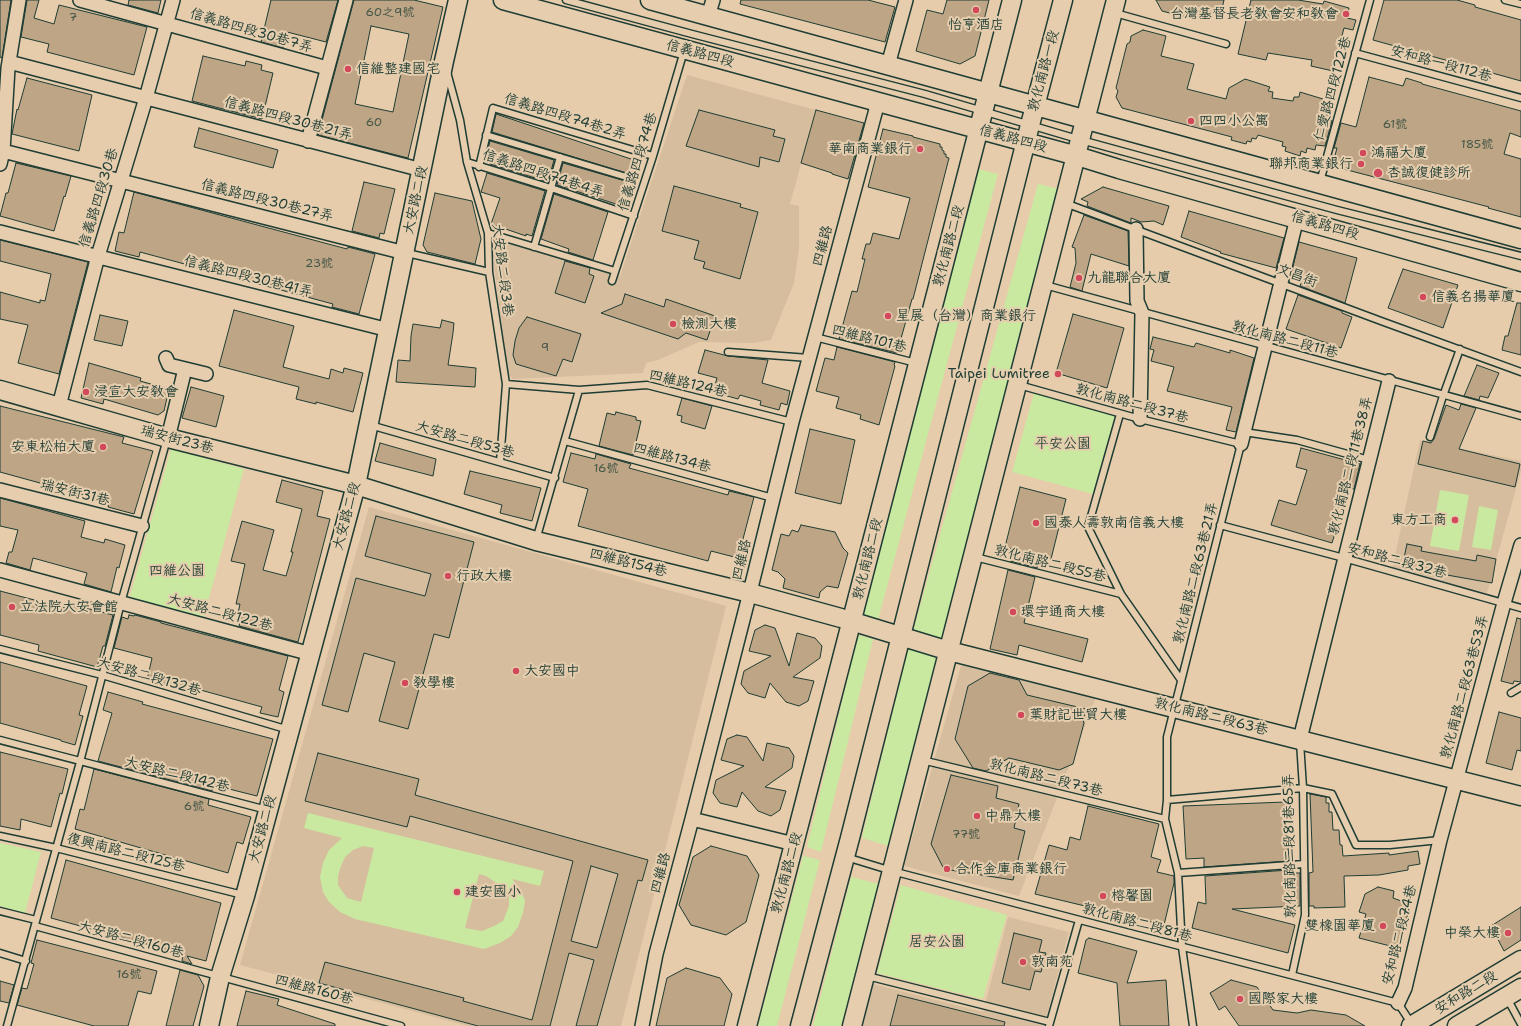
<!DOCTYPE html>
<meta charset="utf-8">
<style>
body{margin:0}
canvas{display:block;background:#e7ccab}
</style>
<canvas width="1521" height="1026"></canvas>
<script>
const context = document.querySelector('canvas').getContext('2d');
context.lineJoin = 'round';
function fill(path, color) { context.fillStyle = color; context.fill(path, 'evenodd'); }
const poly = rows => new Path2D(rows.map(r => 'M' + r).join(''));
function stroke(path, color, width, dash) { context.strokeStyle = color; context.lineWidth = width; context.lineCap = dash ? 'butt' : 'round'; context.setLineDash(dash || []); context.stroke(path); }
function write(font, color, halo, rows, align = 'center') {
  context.font = font + ' "Shantell Sans","LXGW WenKai TC",sans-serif'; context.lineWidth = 4; context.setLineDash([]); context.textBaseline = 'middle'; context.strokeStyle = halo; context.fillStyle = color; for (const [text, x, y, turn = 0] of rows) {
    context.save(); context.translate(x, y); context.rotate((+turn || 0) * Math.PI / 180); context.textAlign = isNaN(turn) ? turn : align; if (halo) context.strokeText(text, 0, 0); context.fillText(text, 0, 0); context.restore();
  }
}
const built = poly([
 [687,75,816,110,790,204,799,206,799,248,794,283,771,340,752,343,699,342,658,360,646,363,643,373,513,379,508,374,490,234,620,276],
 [1420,440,1521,461,1521,471,1487,593,1392,569],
 [369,507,726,606,621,1026,468,1026,240,965],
 [962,662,1096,697,1019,896,904,866],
 [1008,917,1069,932,1044,1026,863,1026,873,984,983,1012]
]);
const green = poly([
 [978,169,998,174,878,620,863,616],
 [1038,184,1059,189,944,641,912,635],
 [1034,393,1115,415,1093,494,1012,472],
 [171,449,244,469,203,620,129,600],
 [1440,490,1469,495,1459,551,1430,546],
 [1479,506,1498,510,1491,550,1472,547],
 [858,635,873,639,821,852,807,847],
 [908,648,940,654,888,846,862,838],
 [308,813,544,871,540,886,512,879,521,890,525,901,523,913,518,927,511,936,500,943,484,949,355,919,340,912,329,902,323,892,320,877,323,863,329,850,342,838,304,828],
 [363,846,374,848,361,902,347,898,338,885,338,876,341,866,345,857,353,850],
 [479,874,486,876,498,884,504,889,509,896,509,906,503,921,494,926,482,931,465,928],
 [0,843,41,852,25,913,0,906],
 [803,856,820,860,777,1026,758,1026],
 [851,877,879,884,841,1026,813,1026],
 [901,885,1007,915,983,999,877,973]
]);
const building = poly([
 [0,0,11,0,2,58,0,57,0,0],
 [27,0,39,0,34,18,54,24,59,5,147,27,134,75,47,52,49,44,21,37,27,0],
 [129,0,161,0,158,13,128,5,129,0],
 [271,0,338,0,326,42,287,32,283,48,261,42,271,0],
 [354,0,414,0,443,7,408,158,318,135,354,0],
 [371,26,409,34,393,112,355,104,371,26],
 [741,0,868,0,895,7,885,42,740,4,741,0],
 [947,0,989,0,975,56,960,64,916,51,927,10,943,14,947,0],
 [1156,0,1224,0,1221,13,1217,15,1202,11,1189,18,1162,11,1156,0],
 [1251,0,1298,0,1323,4,1324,1,1349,8,1347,18,1356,20,1353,30,1344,28,1333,71,1311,66,1312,60,1268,53,1266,60,1238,54,1251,0],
 [1384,0,1457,0,1475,5,1475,7,1521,20,1521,81,1373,40,1384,0],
 [1143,30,1166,36,1161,56,1194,64,1187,89,1226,99,1229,88,1245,79,1270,87,1268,91,1273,92,1272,98,1293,101,1294,97,1299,97,1300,92,1323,99,1322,104,1326,106,1325,111,1328,111,1326,119,1332,121,1325,146,1316,145,1315,150,1307,148,1306,153,1301,151,1300,156,1285,151,1286,147,1282,146,1283,142,1258,135,1256,139,1252,138,1251,142,1247,141,1246,144,1231,140,1232,137,1122,108,1116,97,1118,91,1116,88,1127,44,1130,42,1131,36,1143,30],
 [203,56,245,66,246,61,262,65,261,70,273,73,262,119,192,101,203,56],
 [1369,77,1403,86,1406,78,1422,83,1422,84,1521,111,1521,137,1510,133,1504,154,1521,159,1521,217,1488,208,1489,207,1332,166,1337,148,1334,148,1341,123,1356,127,1369,77],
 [27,78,92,95,79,151,12,134,17,109,18,110,27,78],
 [699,110,775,130,773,136,785,139,779,162,760,157,759,167,686,146,699,110],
 [816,110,864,123,848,179,832,174,832,173,801,163,816,110],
 [496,114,634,160,619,205,557,185,563,163,622,180,624,180,627,178,626,173,492,132,496,114],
 [199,128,278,150,273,168,194,147,199,128],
 [883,129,913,136,913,137,940,144,940,147,942,147,942,150,944,151,944,154,946,154,946,157,949,158,913,299,912,299,897,353,839,339,852,291,857,292,865,259,862,259,866,244,870,244,873,233,899,239,910,198,868,187,883,129],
 [490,141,554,160,548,182,490,164,491,162,485,161,490,141],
 [16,163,71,176,65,197,64,196,54,231,0,216,6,193,8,193,16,163],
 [487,173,545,191,532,236,526,234,526,236,491,224,500,198,481,192,487,173],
 [364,182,395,189,384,234,380,233,379,238,352,231,364,182],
 [674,186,741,204,740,207,758,212,740,279,703,268,705,262,694,259,699,241,662,231,674,186],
 [1103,187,1169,206,1163,225,1154,221,1141,222,1131,218,1131,223,1087,206,1088,202,1081,199,1103,187],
 [134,192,347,249,348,247,375,254,359,314,332,307,333,304,140,252,139,257,115,251,119,232,124,233,134,192],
 [435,193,472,201,481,239,475,264,427,252,423,245,435,193],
 [554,194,608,212,593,260,568,252,569,249,541,239,554,194],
 [1189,211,1284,238,1276,268,1220,253,1221,252,1181,237,1189,211],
 [1084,215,1128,231,1129,266,1091,254,1082,291,1070,287,1076,263,1075,248,1072,247,1084,215],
 [0,240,88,262,59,374,18,363,28,325,0,319,0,292,40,303,40,300,45,301,51,274,0,261,0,240],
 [1299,242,1357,258,1345,303,1300,286,1301,283,1298,281,1298,280,1290,278,1299,242],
 [565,261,590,268,589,274,594,276,585,303,555,293,565,261],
 [1403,269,1458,285,1443,328,1388,308,1403,269],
 [625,294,664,307,666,299,715,316,707,340,686,333,678,339,601,313,622,304,625,294],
 [1298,295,1342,311,1342,313,1352,317,1341,348,1286,329,1298,295],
 [1517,303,1521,303,1521,355,1502,350,1505,336,1508,336,1517,303],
 [234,310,294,326,283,367,329,379,331,369,343,373,344,368,363,373,353,412,316,402,316,404,296,399,299,387,219,366,234,310],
 [1073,314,1124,328,1107,388,1056,373,1073,314],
 [100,315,128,321,122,346,94,340,100,315],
 [527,317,581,334,572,362,563,359,556,376,516,364,513,355,515,341,519,328,527,317],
 [442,320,454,323,453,333,448,365,476,368,475,387,396,382,398,360,410,361,411,336,413,324,440,328,442,320],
 [1153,337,1194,347,1196,343,1230,353,1230,350,1254,358,1236,432,1226,430,1232,407,1167,391,1174,367,1151,361,1154,350,1150,349,1153,337],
 [837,347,895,362,894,365,895,366,879,425,860,419,861,415,836,408,839,397,816,391,825,358,834,360,837,347],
 [705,350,728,356,768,360,762,383,790,391,787,405,781,403,779,410,760,405,761,401,740,395,738,399,713,392,717,378,698,373,705,350],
 [89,363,141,378,140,381,169,389,164,411,158,415,104,399,103,404,81,398,89,363],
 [1477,365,1499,373,1488,398,1480,396,1479,400,1464,396,1477,365],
 [191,387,224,396,216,427,182,418,191,387],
 [682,398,712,406,705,429,681,422,682,416,677,415,682,398],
 [1461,404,1476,408,1459,449,1520,464,1515,487,1418,464,1423,441,1431,443,1434,439,1446,405,1459,410,1461,404],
 [0,406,124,437,122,443,153,451,134,514,108,507,109,502,0,472,0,406],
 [616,412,636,417,636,420,641,421,633,455,599,446,607,413,615,415,616,412],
 [810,429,855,440,841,504,795,493,810,429],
 [380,443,436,459,433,476,375,461,380,443],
 [1301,448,1360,464,1354,489,1349,488,1332,543,1271,525,1279,500,1296,505,1307,470,1296,467,1301,448],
 [571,453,595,459,596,454,631,464,629,468,728,495,729,491,754,497,738,558,711,551,708,561,578,526,588,489,563,482,571,453],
 [470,471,541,488,532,521,500,513,502,505,464,494,470,471],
 [282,480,323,491,317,516,330,519,298,642,239,626,242,614,238,613,240,604,236,604,245,564,231,561,242,521,274,530,263,570,286,576,293,552,291,552,302,509,276,502,282,480],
 [1020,487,1066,499,1051,559,1040,556,1037,568,1010,561,1013,549,1005,547,1020,487],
 [0,498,85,521,81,537,104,543,105,539,125,545,119,568,117,567,111,592,84,584,87,573,33,558,30,570,6,563,9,552,12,552,18,530,0,526,0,498],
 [376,516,474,542,449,638,434,634,408,729,379,721,395,662,364,653,348,712,322,705,356,578,425,596,431,574,365,556,376,516],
 [801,525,835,532,843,548,848,553,838,588,827,586,820,592,819,598,783,588,785,579,778,572,772,570,781,534,789,536,792,530,798,532,801,525],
 [1407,544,1422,547,1421,551,1476,561,1477,555,1496,559,1492,583,1402,567,1407,544],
 [1008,570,1035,577,1024,623,1088,639,1082,662,1019,645,1017,655,990,649,1008,570],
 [0,591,65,608,66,603,113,615,105,646,103,646,97,667,38,651,39,645,0,635,0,591],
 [129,615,134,616,135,615,161,622,161,623,288,656,279,690,284,692,278,717,260,713,262,707,186,686,185,690,147,680,152,658,114,648,122,617,128,619,129,615],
 [1517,618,1521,619,1521,682,1514,681,1513,684,1501,681,1517,618],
 [765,625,775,628,789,666,797,633,815,638,822,646,820,658,793,677,814,681,808,701,799,706,786,702,770,683,765,698,748,693,741,684,744,671,771,656,749,651,755,630,765,625],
 [0,662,87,686,79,715,83,716,75,745,61,741,61,740,0,723,0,662],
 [990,673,1019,680,1027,695,1086,709,1083,720,1084,723,1073,764,1059,770,1009,758,986,771,973,768,955,739,968,686,990,673],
 [108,692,143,702,142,704,273,739,257,796,213,785,212,791,98,761,112,713,103,710,108,692],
 [1499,712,1521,718,1521,751,1517,750,1512,770,1486,763,1499,712],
 [737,735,747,737,763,761,767,743,789,748,794,756,792,768,765,787,786,791,780,810,771,816,758,811,742,792,737,807,720,803,713,793,716,780,744,766,721,760,727,739,737,735],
 [0,752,68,769,62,794,60,793,51,827,21,819,20,830,0,826,0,752],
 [318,753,419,779,415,795,648,860,642,881,638,880,597,1026,576,1026,594,960,569,953,550,1026,478,1026,319,983,325,962,464,998,463,1001,532,1020,573,861,410,816,407,827,305,801,318,753],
 [591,866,618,874,597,948,571,941,591,866],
 [94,769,209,799,208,805,251,817,243,844,237,842,228,873,75,829,80,809,84,810,94,769],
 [951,775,998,786,996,798,1019,804,1014,828,1025,831,1013,880,944,869,931,844,951,775],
 [1310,794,1326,797,1326,803,1329,803,1329,812,1332,812,1333,830,1339,830,1340,845,1342,845,1343,856,1389,853,1389,855,1418,851,1420,864,1408,866,1408,870,1379,875,1344,876,1345,907,1314,908,1314,906,1309,906,1309,873,1313,872,1310,794],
 [1285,802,1289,861,1204,867,1204,858,1186,859,1183,806,1285,802],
 [1088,806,1159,824,1151,857,1161,860,1157,872,1174,876,1174,883,1164,925,1035,894,1049,845,1067,850,1070,837,1080,840,1088,806],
 [711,846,747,856,759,875,746,922,726,935,691,925,679,905,693,857,711,846],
 [66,860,221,903,206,961,187,956,192,964,182,961,183,954,51,918,66,860],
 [1289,870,1289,873,1300,873,1300,906,1232,909,1295,925,1288,953,1192,928,1198,902,1206,904,1205,876,1289,870],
 [1378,887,1394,891,1393,898,1404,902,1409,910,1398,948,1359,938,1366,914,1359,912,1365,894,1378,887],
 [1521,907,1521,940,1504,951,1491,926,1521,907],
 [1014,933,1042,940,1039,952,1046,953,1041,972,1035,971,1030,990,1002,983,1014,933],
 [1089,938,1137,951,1127,983,1166,980,1169,1026,1120,1026,1117,983,1078,973,1086,940,1089,938],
 [37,940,157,971,151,994,138,991,128,1026,94,1026,17,1005,22,988,27,989,34,964,31,963,37,940],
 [686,968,720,978,732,994,724,1026,656,1026,667,978,686,968],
 [180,970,198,975,204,986,193,1026,166,1026,180,970],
 [1231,980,1257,987,1273,1010,1297,1013,1311,1010,1346,1015,1365,1026,1239,1026,1225,1006,1219,1010,1210,993,1231,980],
 [0,981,14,985,9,1003,0,1001,0,981],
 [246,991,279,999,277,1005,335,1024,335,1026,237,1026,246,991],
 [898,995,1005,1022,1004,1026,890,1026,898,995]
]);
const lane = poly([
 [566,0,692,34,925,94,1081,140,1337,210,1521,256],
 [1505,0,1521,4],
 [1115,13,1226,44],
 [1355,53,1521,98],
 [447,72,460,120,467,162,488,233,489,272,506,384,500,462],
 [486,135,623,176],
 [467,162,551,188,634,216],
 [479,167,493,108,653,156],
 [1320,182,1370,0],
 [1065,203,1381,321,1521,372],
 [488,233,615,271],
 [534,247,560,157],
 [407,253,489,272],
 [612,281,653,156,684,51],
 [1045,285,1521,416],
 [815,337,916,363],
 [728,352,809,358],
 [506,384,579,390,647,385,792,422],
 [1019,385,1140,419,1241,444,1167,737,1167,800,1165,819,1178,873,1182,947,1193,1026],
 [1120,414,1088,527,1121,594,1181,680],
 [370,425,555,478],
 [1244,432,1297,440,1369,460],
 [1430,437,1443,396,1460,349],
 [565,441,773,498],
 [1220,525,1344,558,1521,608],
 [536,540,579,390],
 [975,557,1121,594],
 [0,649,102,675,289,730],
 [1511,693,1521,687],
 [0,740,267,810],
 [922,760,1165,819],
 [1167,800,1303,788,1332,794,1356,845,1390,845,1440,840],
 [0,836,56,848,243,895],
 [846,857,892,871,1398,1003,1411,1023],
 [1178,873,1304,864],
 [0,911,36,920],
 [35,926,401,1026],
 [0,953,26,961],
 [1292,975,1305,915,1303,788,1300,742],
 [867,976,1050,1022],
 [1507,998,1521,1024],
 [7,1026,80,762,121,603,167,439],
 [1049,1026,1079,920]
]);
const street = poly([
 [80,0,327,68],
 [708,16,713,0],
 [9,62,422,170],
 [888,65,906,0],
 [308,141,346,0],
 [3,151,405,253],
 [0,164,3,151,8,68,19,0],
 [1136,229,1137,301,1142,313,1140,419],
 [0,232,389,330],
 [166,358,169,365,206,374],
 [59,406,98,256,146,98,173,0],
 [168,438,185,369],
 [1241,444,1297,218],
 [0,490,142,526],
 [0,570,311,654],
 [1300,739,1389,381],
 [692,819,794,844],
 [1398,1003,1405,988,1440,840,1504,603,1521,545],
 [642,1026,656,954,692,819,747,604,792,422,878,102]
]);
const secondary = poly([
 [503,0,1077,156,1119,169,1521,282],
 [650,0,1521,239],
 [0,390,168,438,356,485,536,541,750,593,841,618,949,651,1521,796],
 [209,1026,220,977,245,896,356,485,444,61,458,0],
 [747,1026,1012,0],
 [800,1026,850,838,1030,125,1063,0],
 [852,1026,1116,0],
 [1411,1026,1521,960],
 [1457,1026,1521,988]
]);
const markers = [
 [976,10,4,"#d1495b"],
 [1346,14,4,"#d1495b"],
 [348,69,4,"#d1495b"],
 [1191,121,4,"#d1495b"],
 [920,149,4,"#d1495b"],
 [1363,153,4,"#d1495b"],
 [1361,164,4,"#d1495b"],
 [1378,173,5,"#d1495b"],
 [1079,278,4,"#d1495b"],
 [1423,297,4,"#d1495b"],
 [888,316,4,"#d1495b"],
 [673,324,4,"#d1495b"],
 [1058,374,4,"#d1495b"],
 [86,392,4,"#d1495b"],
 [103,447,4,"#d1495b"],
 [1455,520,4,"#d1495b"],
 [1036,523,4,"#d1495b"],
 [448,576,4,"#d1495b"],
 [12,607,4,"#d1495b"],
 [1013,612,4,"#d1495b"],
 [516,671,4,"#d1495b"],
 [405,683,4,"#d1495b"],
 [1021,715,4,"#d1495b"],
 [977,816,4,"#d1495b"],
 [947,869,4,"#d1495b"],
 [457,892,4,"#d1495b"],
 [1103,896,4,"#d1495b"],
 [1383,926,4,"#d1495b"],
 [1508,933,4,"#d1495b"],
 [1023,962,4,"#d1495b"],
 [1240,999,4,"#d1495b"]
];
const numberNames = [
 ["60之9號",390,13],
 ["7",73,18],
 ["60",374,123],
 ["61號",1395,125],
 ["185號",1477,145],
 ["23號",319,264],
 ["9",545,348],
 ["16號",606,469],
 ["6號",194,807],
 ["77號",966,835],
 ["16號",129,975]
];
const poiNames = [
 ["台灣基督長老教會安和教會",1338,14,"right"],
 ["怡亨酒店",976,25,"center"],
 ["信維整建國宅",356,69],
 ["四四小公寓",1199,121],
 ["華南商業銀行",912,149,"right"],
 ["鴻福大廈",1371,153],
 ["聯邦商業銀行",1353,164,"right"],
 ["杏誠復健診所",1387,173],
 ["九龍聯合大廈",1087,278],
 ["信義名揚華廈",1431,297],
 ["星展（台灣）商業銀行",896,316],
 ["檢測大樓",681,324],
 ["Taipei Lumitree",1050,374,"right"],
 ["浸宣大安教會",94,392],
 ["安東松柏大廈",95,447,"right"],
 ["東方工商",1447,520,"right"],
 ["國泰人壽敦南信義大樓",1044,523],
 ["行政大樓",456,576],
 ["立法院大安會館",20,607],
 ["環宇通商大樓",1021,612],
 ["大安國中",524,671],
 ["教學樓",413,683],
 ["葉財記世貿大樓",1029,715],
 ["中鼎大樓",985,816],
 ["合作金庫商業銀行",955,869],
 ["建安國小",465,892],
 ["榕馨園",1111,896],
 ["雙橡園華廈",1375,926,"right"],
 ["中榮大樓",1500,933,"right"],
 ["敦南苑",1031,962],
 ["國際家大樓",1248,999]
];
const streetNames = [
 ["信義路四段30巷7弄",251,31,16],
 ["信義路四段",700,54,15],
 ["安和路一段112巷",1441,64,15],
 ["敦化南路一段",1044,71,-75],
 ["仁愛路四段122巷",1333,89,-75],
 ["信義路四段74巷2弄",565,117,17],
 ["信義路四段30巷21弄",288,119,15],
 ["信義路四段",1013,139,15],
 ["信義路四段74巷",638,162,-73],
 ["信義路四段74巷4弄",543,174,18],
 ["信義路四段30巷",99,198,-73],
 ["大安路二段",416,200,-78],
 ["信義路四段30巷27弄",267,201,14],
 ["信義路四段",1325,226,16],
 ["四維路",823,246,-75],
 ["敦化南路二段",949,246,-75],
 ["大安路二段3巷",502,270,83],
 ["文昌街",1297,276,21],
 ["信義路四段30巷41弄",248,277,14],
 ["四維路101巷",869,339,14],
 ["敦化南路二段11巷",1285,340,15],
 ["四維路124巷",688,384,13],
 ["敦化南路二段37巷",1132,404,15],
 ["瑞安街23巷",177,440,15],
 ["大安路二段53巷",465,440,16],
 ["四維路134巷",672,458,15],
 ["敦化南路二段11巷38弄",1351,466,-76],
 ["瑞安街31巷",75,493,14],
 ["大安路二段",347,516,-75],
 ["敦化南路二段",868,559,-76],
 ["四維路",742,560,-77],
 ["安和路二段32巷",1397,561,15],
 ["四維路154巷",628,563,14],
 ["敦化南路二段55巷",1050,564,14],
 ["敦化南路二段63巷21弄",1196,573,-76],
 ["大安路二段122巷",220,613,15],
 ["大安路二段132巷",149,677,16],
 ["敦化南路二段63巷53弄",1465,687,-75],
 ["敦化南路二段63巷",1211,717,14],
 ["大安路二段142巷",177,775,14],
 ["敦化南路二段73巷",1046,778,14],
 ["大安路二段",263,829,-75],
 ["敦化南路二段81巷65弄",1290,846,-91],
 ["復興南路二段125巷",126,853,14],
 ["四維路",661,873,-75],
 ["敦化南路二段",787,873,-75],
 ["敦化南路二段81巷",1137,923,15],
 ["安和路二段74巷",1400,935,-76],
 ["大安路二段160巷",131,940,15],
 ["四維路160巷",314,990,15],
 ["安和路二段",1466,993,-31]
];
const parkNames = [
 ["平安公園",1063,444],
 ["四維公園",177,571],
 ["居安公園",937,942]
];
fill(built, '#d6bd9e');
fill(green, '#c9e8a0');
fill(building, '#bda585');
stroke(building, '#1f3d34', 1);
stroke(lane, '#1f3d34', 9);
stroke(street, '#1f3d34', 16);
stroke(secondary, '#1f3d34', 21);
stroke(lane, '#e5cdae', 6);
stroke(street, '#e5cdae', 13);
stroke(secondary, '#e5cdae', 18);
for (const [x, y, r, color] of markers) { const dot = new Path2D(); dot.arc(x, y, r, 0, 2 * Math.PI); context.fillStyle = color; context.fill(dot); stroke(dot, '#e5cdae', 1.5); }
write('12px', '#465748', null, numberNames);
write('14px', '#1f3d34', '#e5cdae', poiNames, 'left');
write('14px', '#1f3d34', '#e5cdae', streetNames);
write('14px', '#284639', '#e5cdae', parkNames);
</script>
